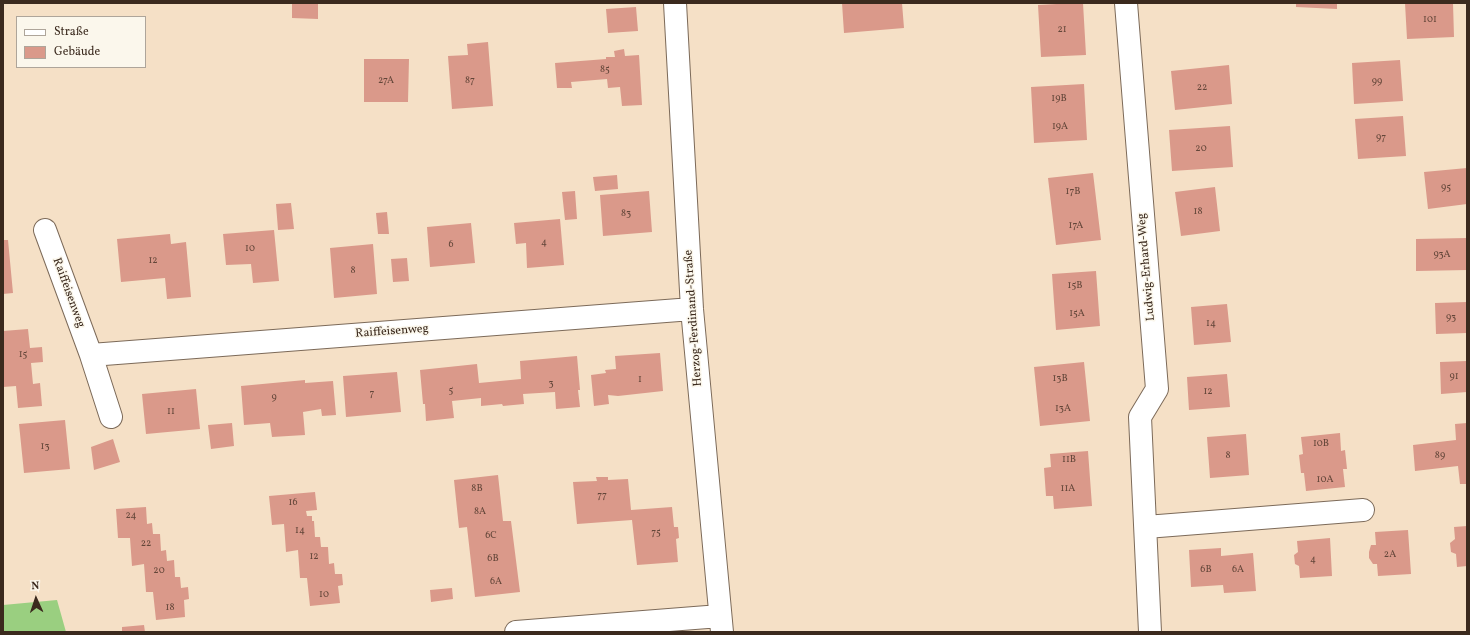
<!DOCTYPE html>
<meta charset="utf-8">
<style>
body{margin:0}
#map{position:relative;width:1470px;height:635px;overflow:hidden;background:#f5e0c6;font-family:Vollkorn,serif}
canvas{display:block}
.frame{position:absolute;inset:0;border:4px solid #3b2a1e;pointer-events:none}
.legend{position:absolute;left:16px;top:16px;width:130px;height:52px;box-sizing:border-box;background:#fbf7ec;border:1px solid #aea59a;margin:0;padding:5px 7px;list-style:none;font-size:12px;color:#3b2a1e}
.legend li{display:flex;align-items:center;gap:8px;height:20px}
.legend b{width:20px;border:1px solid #aea59a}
.north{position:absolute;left:16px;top:579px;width:40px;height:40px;-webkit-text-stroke:3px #fbf7ec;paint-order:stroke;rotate:357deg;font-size:11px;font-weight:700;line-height:16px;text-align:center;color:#3b2a1e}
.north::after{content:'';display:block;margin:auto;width:14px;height:18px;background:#3b2a1e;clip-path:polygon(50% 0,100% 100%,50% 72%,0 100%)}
</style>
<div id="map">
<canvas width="1470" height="635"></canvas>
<div class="frame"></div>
<ul class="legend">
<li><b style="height:5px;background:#fff"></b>Straße</li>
<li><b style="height:11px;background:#da998a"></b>Gebäude</li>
</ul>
<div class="north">N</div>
</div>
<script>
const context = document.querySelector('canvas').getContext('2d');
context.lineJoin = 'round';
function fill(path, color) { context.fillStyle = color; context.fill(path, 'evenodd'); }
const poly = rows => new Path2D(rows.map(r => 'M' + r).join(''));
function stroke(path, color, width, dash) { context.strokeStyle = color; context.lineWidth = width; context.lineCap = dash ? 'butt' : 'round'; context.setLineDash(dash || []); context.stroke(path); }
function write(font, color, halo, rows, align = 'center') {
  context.font = font + ' Vollkorn,serif'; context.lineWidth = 3; context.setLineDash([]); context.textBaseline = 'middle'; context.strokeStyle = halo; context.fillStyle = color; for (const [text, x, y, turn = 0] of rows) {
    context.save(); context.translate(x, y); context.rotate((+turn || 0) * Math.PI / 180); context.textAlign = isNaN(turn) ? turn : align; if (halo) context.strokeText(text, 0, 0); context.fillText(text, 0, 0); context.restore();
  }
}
const green = poly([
 [57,600,66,632,3,632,3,605]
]);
const building = poly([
 [292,3,318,3,318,19,292,18],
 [842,3,902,3,904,28,844,33],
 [1075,3,1083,3,1086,55,1041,57,1038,5],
 [1296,3,1337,3,1337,9,1296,7],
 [1405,3,1453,3,1454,37,1407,39],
 [636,7,638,31,608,33,606,9],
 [488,42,493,106,452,109,448,56,468,55,467,44],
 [624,49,625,56,639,55,642,105,622,106,620,87,608,88,607,79,571,82,572,88,557,88,555,63,606,59,606,57,615,57,614,51],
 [364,59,409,59,408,102,364,102],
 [1400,60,1403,101,1354,104,1352,63],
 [1229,65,1232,104,1175,110,1171,71],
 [1084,84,1087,140,1034,143,1031,87],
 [1403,116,1406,156,1358,159,1355,119],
 [1230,126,1233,167,1172,171,1169,130],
 [1467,168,1467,204,1428,209,1424,172],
 [1093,173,1101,240,1056,245,1048,178],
 [617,175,618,189,595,191,593,177],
 [1215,187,1220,231,1181,236,1175,192],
 [575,191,577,219,565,220,562,192],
 [649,191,652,232,603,236,600,195],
 [291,203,294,229,278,230,276,204],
 [387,212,389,234,378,234,376,213],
 [560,219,564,265,527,268,526,243,516,244,514,223],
 [471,223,475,263,430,267,427,227],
 [274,230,279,281,253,283,251,264,226,265,223,234],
 [170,234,171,244,186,242,191,297,167,299,165,278,121,282,117,239],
 [1467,238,1467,270,1416,271,1416,239],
 [3,240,8,240,13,293,3,294],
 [373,244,377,294,334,298,330,248],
 [407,258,409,281,393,282,391,259],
 [1096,271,1100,326,1056,330,1052,274],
 [1467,302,1467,333,1436,334,1435,303],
 [1227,304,1231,342,1194,345,1191,307],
 [28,329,30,348,42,347,43,362,31,363,33,384,40,383,42,406,18,408,16,386,3,387,3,331],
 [660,353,663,391,618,396,608,395,609,404,594,406,591,375,606,373,605,370,616,369,615,356],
 [577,356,580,390,578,390,580,407,556,409,555,392,523,394,524,404,503,406,502,404,481,406,481,398,452,401,454,418,426,421,425,404,423,404,420,370,477,364,479,383,521,379,520,361],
 [1467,361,1467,392,1441,394,1440,362],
 [1084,362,1090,421,1040,426,1034,367],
 [397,372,401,412,346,417,343,376],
 [1227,374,1230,407,1189,410,1187,377],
 [305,380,305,383,333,381,336,415,322,416,321,409,303,412,305,435,272,437,270,423,244,425,241,386],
 [196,389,200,429,146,434,142,394],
 [65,420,70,469,24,473,19,424],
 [232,423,234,446,211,449,208,425],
 [1467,423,1467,484,1460,484,1458,466,1415,471,1413,445,1456,440,1455,424],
 [1340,433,1341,451,1345,450,1347,469,1343,469,1345,487,1306,491,1304,473,1301,473,1299,455,1303,454,1301,437],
 [1246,434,1249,475,1210,478,1207,437],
 [113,439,120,462,94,470,91,447],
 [1088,451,1092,506,1054,509,1053,496,1046,496,1044,468,1051,467,1050,454],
 [498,475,503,521,511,521,520,592,475,597,467,527,459,528,454,480],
 [596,477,608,477,608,480,628,479,631,510,672,507,674,527,678,527,679,538,676,539,678,562,637,565,632,520,577,524,573,482,597,481],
 [315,492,317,510,306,511,307,516,312,516,312,521,314,521,315,537,320,537,321,547,328,547,329,564,334,563,335,574,342,574,343,585,338,586,340,603,310,606,307,578,300,578,298,550,286,552,284,524,272,525,269,496],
 [146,507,147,524,152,523,153,534,160,534,161,551,166,550,167,561,174,560,175,577,180,577,181,588,188,587,189,599,184,600,185,617,156,620,153,592,146,592,144,564,132,566,130,538,118,538,116,509],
 [1467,526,1467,566,1457,567,1456,554,1451,552,1450,543,1455,539,1454,527],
 [1408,530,1411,574,1378,576,1377,564,1373,564,1369,558,1369,552,1371,545,1376,545,1375,532],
 [1330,538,1332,576,1300,578,1299,566,1295,564,1294,555,1298,552,1297,541],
 [1221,548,1221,556,1253,553,1256,591,1224,593,1223,585,1191,587,1189,550],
 [452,588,453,599,431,602,430,590],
 [144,625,145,632,122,632,122,627]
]);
const minor = poly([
 [675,3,692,309,722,632],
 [1126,3,1157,389,1140,417,1150,632],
 [45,230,91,355,692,309],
 [91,355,111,417],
 [1146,527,1363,510],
 [516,632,720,616]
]);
const numberNames = [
 ["101",1430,20],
 ["21",1062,30],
 ["85",605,70],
 ["27A",386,81],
 ["87",470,81],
 ["99",1377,82],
 ["22",1202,88],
 ["19B",1059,99],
 ["19A",1060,127],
 ["97",1381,138],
 ["20",1201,149],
 ["95",1446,188],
 ["17B",1073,192],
 ["18",1198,212],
 ["83",626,214],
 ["17A",1076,226],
 ["4",544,243],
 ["6",451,245],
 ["10",250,249],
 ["93A",1442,255],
 ["12",153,261],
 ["8",353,271],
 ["15B",1075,286],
 ["15A",1077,314],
 ["93",1451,318],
 ["14",1211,324],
 ["15",23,355],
 ["91",1454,377],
 ["13B",1060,379],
 ["1",640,380],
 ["3",551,384],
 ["5",451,391],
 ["12",1208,392],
 ["7",372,394],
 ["9",274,398],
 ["13A",1063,409],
 ["11",171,412],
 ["10B",1321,444],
 ["13",45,447],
 ["8",1228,456],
 ["89",1440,456],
 ["11B",1069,460],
 ["10A",1325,480],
 ["8B",477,489],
 ["11A",1068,489],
 ["77",602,496],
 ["16",293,503],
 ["8A",480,512],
 ["24",131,516],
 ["14",300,531],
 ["75",656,533],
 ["6C",491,536],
 ["22",146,544],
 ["2A",1390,555],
 ["12",314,557],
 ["6B",493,559],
 ["4",1313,560],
 ["6B",1206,570],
 ["6A",1238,570],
 ["20",159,571],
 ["6A",496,582],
 ["10",324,595],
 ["18",170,608]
];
const streetNames = [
 ["Ludwig-Erhard-Weg",1147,267,-95],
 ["Raiffeisenweg",68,293,70],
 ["Herzog-Ferdinand-Straße",694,318,-94],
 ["Raiffeisenweg",392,332,-4]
];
fill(green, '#9acf80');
fill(building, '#da998a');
stroke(minor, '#7c6a59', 24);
stroke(minor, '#fff', 22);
write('10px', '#634639', null, numberNames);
write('12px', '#3b2a1e', '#fbf7ec', streetNames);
</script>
